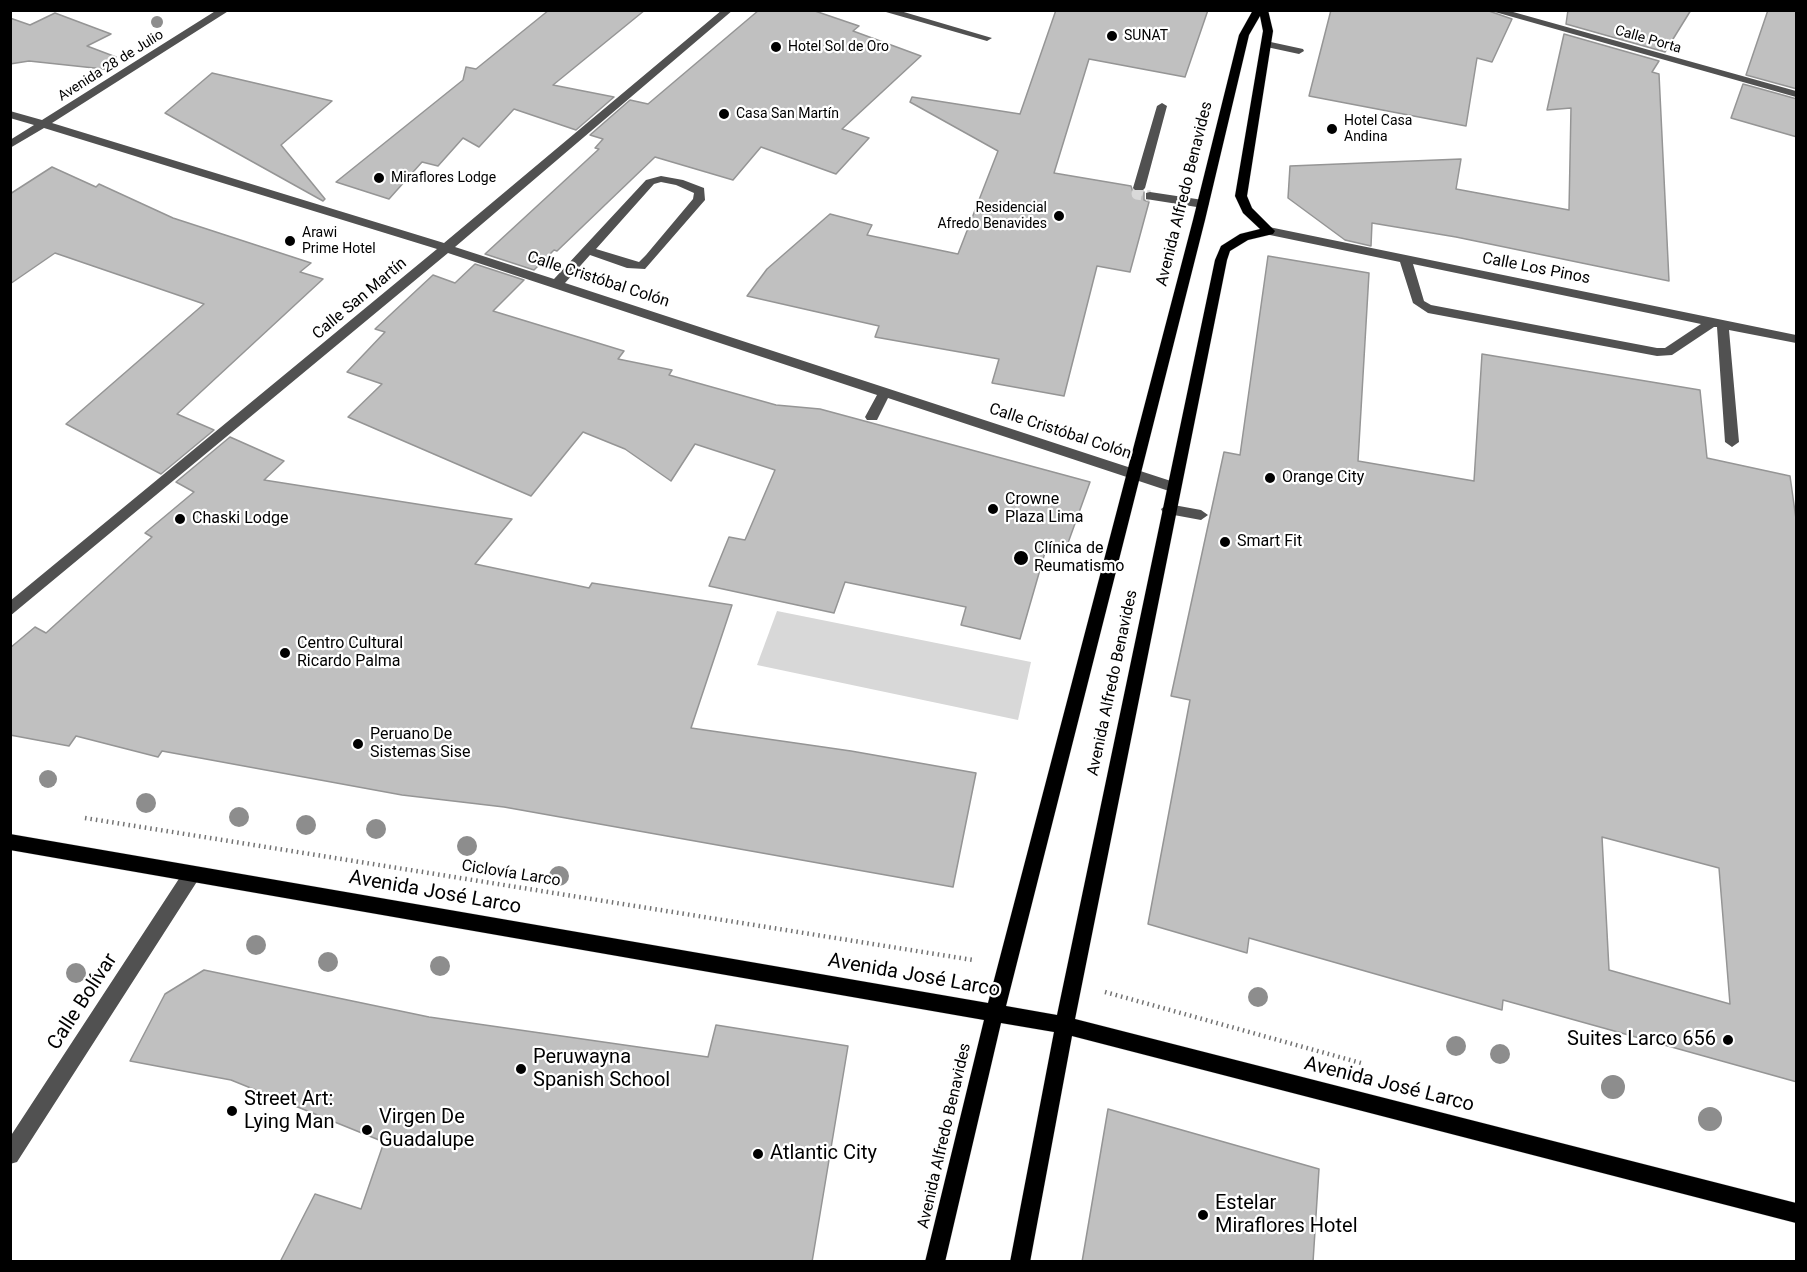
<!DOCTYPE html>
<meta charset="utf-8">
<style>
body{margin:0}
#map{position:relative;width:1807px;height:1272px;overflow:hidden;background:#fff;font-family:Roboto,sans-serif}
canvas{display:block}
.frame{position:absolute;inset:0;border:12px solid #000;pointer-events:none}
</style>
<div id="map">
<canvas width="1807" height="1272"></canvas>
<div class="frame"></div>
</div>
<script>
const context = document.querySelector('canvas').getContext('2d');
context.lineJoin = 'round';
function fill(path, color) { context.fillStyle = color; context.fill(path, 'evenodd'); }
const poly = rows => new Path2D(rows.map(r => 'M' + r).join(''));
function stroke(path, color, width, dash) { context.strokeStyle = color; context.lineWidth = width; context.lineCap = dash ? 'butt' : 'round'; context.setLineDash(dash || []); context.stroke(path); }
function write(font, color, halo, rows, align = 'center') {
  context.font = font + ' Roboto,sans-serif'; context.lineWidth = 4.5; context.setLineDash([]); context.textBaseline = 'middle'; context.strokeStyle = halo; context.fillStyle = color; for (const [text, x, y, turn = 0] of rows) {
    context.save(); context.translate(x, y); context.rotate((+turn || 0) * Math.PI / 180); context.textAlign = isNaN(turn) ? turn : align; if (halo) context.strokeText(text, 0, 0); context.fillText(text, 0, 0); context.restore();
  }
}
const green = poly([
 [777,611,1031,662,1018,720,757,665]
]);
const building = poly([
 [549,10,645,10,553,85,614,97,576,130,514,109,479,147,463,138,438,166,422,162,389,199,336,182,463,80,466,67,476,69,549,10],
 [759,10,812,10,859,26,853,31,921,56,842,129,869,138,836,174,761,147,733,180,655,157,557,251,554,250,534,270,485,254,599,149,595,148,603,139,590,135,630,100,648,104,759,10],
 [1056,10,1208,10,1185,77,1089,59,1054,173,1131,186,1133,192,1144,192,1144,200,1149,202,1130,272,1097,266,1064,396,992,383,999,359,875,337,879,326,747,296,767,269,830,214,872,225,867,235,958,254,998,151,910,102,912,97,1020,114,1056,10],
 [1331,10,1486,10,1512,19,1492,62,1477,58,1466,126,1309,96,1331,10],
 [1568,10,1691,10,1665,52,1566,24,1568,10],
 [1768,10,1797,10,1797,89,1746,75,1768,10],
 [55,13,111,34,87,46,116,57,113,70,29,61,10,64,10,18,30,25,55,13],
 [1564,34,1659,61,1652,72,1659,74,1669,281,1456,237,1372,223,1371,246,1345,240,1288,198,1290,166,1461,159,1456,189,1569,210,1571,108,1547,110,1564,34],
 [212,73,332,101,281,145,325,199,323,201,165,113,212,73],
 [1743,84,1797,99,1797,137,1731,118,1743,84],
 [52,167,96,187,99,184,173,218,311,263,300,272,323,279,177,414,214,430,161,474,66,424,204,304,55,253,10,284,10,194,52,167],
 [1268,256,1369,273,1358,461,1474,481,1482,354,1700,390,1707,458,1790,476,1797,526,1797,1082,1503,1000,1502,1010,1249,938,1247,953,1148,924,1190,700,1171,696,1224,452,1240,455,1268,256],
 [1602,837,1719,868,1730,1004,1609,970,1602,837],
 [475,264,524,280,493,311,624,351,618,359,672,370,669,375,776,405,820,409,1090,482,1064,554,1046,549,1020,639,961,625,966,607,845,582,834,613,709,586,729,537,745,540,775,470,695,444,671,481,625,449,583,432,531,496,348,417,382,384,347,372,385,332,375,329,433,275,455,283,475,264],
 [230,437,284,461,264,480,512,519,475,564,589,588,592,583,732,605,691,728,851,751,976,773,953,887,504,807,402,795,162,751,158,757,76,736,69,746,10,735,10,648,35,627,46,633,152,537,145,533,194,492,176,482,230,437],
 [204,970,429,1017,708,1057,716,1025,848,1046,812,1262,280,1262,315,1194,361,1209,384,1142,231,1080,130,1061,165,994,204,970],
 [1108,1109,1319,1169,1313,1262,1082,1262,1108,1109]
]);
const minorTunnel = poly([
 [1139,188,1137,194,1150,196]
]);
const path = poly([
 [85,818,973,960],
 [1105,992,1361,1063]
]);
const minor = poly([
 [217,10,230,10,52,123,444,243,722,10,733,10,455,247,554,279,646,180,661,176,683,180,704,188,705,200,645,269,627,268,590,255,565,283,1177,483,1179,487,1172,492,888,398,877,420,867,420,865,417,877,395,448,253,10,616,10,601,437,249,44,128,10,148,10,140,34,125,10,118,10,111,42,120,217,10],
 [661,182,676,185,694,193,693,199,646,255,639,262,596,249,654,184,661,182],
 [879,10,897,10,992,38,987,41,879,10],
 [1488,10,1506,10,1796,91,1796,97,1488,10],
 [1266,41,1303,49,1304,51,1299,54,1262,46,1262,42,1266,41],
 [1162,103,1167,106,1145,188,1143,190,1135,190,1133,188,1157,106,1162,103],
 [1150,192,1203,200,1209,204,1203,208,1146,199,1146,193,1150,192],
 [1269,227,1796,335,1796,343,1729,330,1739,442,1732,447,1725,442,1717,327,1714,327,1672,355,1657,356,1428,313,1413,303,1400,262,1265,234,1265,228,1269,227],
 [1413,264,1701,324,1665,348,1657,348,1431,305,1424,301,1413,264],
 [1168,504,1201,510,1208,515,1201,520,1163,513,1161,509,1168,504],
 [192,866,198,868,201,874,198,880,17,1162,10,1164,10,1137,186,868,192,866]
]);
const major = poly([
 [1253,10,1268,10,1273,31,1247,196,1252,208,1275,231,1273,234,1248,240,1230,251,1227,260,1075,1019,1796,1203,1796,1223,1072,1036,1030,1262,1010,1262,1054,1032,1001,1023,945,1262,925,1262,984,1020,10,850,10,834,988,1003,1193,220,1239,35,1253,10],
 [1260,16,1263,31,1235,196,1243,213,1260,229,1240,234,1221,246,1215,260,1057,1015,1006,1006,1205,220,1249,35,1260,16]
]);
const trees = [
 [157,22,6],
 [48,779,9],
 [146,803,10],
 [239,817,10],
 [306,825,10],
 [376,829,10],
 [467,846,10],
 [559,876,10],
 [256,945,10],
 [328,962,10],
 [440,966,10],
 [76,973,10],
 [1258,997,10],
 [1456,1046,10],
 [1500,1054,10],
 [1613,1087,12],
 [1710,1119,12]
];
const markers = [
 [1112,36,6,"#000"],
 [776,47,6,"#000"],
 [724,114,6,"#000"],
 [1332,129,6,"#000"],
 [379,178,6,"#000"],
 [1059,216,6,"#000"],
 [290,241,6,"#000"],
 [1270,478,6,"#000"],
 [993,509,6,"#000"],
 [180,519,6,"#000"],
 [1225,542,6,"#000"],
 [1021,558,8,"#000"],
 [285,653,6,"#000"],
 [358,744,6,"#000"],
 [1728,1040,6,"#000"],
 [521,1069,6,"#000"],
 [232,1111,6,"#000"],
 [367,1130,6,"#000"],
 [758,1154,6,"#000"],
 [1203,1215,6,"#000"]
];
const farPoinames = [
 ["SUNAT",1124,36],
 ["Hotel Sol de Oro",788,47],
 ["Casa San Martín",736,114],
 ["Hotel Casa",1344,121],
 ["Andina",1344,137],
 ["Miraflores Lodge",391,178],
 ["Residencial",1047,208,"right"],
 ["Afredo Benavides",1047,224,"right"],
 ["Arawi",302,233],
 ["Prime Hotel",302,249]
];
const farStreetnames = [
 ["Calle Porta",1648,40,16],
 ["Avenida 28 de Julio",111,66,-32]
];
const streetNames = [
 ["Avenida Alfredo Benavides",1185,194,-76],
 ["Calle Los Pinos",1536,269,11],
 ["Calle Cristóbal Colón",598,280,18],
 ["Calle San Martín",360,299,-40],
 ["Calle Cristóbal Colón",1060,432,18],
 ["Avenida Alfredo Benavides",1113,683,-78],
 ["Ciclovía Larco",511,874,9],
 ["Avenida Alfredo Benavides",945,1136,-77]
];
const poiNames = [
 ["Orange City",1282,478],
 ["Crowne",1005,500],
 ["Plaza Lima",1005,518],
 ["Chaski Lodge",192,519],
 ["Smart Fit",1237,542],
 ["Clínica de",1034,549],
 ["Reumatismo",1034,567],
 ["Centro Cultural",297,644],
 ["Ricardo Palma",297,662],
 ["Peruano De",370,735],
 ["Sistemas Sise",370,753]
];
const nearStreetnames = [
 ["Avenida José Larco",435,893,10],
 ["Avenida José Larco",914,976,10],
 ["Calle Bolívar",83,1002,-57],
 ["Avenida José Larco",1389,1085,14]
];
const nearPoinames = [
 ["Suites Larco 656",1716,1040,"right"],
 ["Peruwayna",533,1058],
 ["Spanish School",533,1081],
 ["Street Art:",244,1100],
 ["Lying Man",244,1123],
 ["Virgen De",379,1118],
 ["Guadalupe",379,1141],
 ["Atlantic City",770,1154],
 ["Estelar",1215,1204],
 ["Miraflores Hotel",1215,1227]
];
fill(green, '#d8d8d8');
fill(building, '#c0c0c0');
stroke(building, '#959595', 1.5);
stroke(minorTunnel, '#d9d9d9', 11, [11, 5]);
stroke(major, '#dbdbdb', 1);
stroke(path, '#737373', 4.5, [1.5, 4]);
fill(minor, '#515151');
fill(major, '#000');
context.fillStyle = '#8d8d8d';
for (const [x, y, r] of trees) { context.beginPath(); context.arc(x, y, r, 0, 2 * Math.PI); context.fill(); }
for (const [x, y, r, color] of markers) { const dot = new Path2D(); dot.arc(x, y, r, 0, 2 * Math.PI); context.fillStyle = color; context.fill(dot); stroke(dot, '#fff', 2); }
write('14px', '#000', '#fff', farPoinames, 'left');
write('14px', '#000', '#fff', farStreetnames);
write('16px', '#000', '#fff', streetNames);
write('16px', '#000', '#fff', poiNames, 'left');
write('20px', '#000', '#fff', nearStreetnames);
write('20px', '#000', '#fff', nearPoinames, 'left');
</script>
